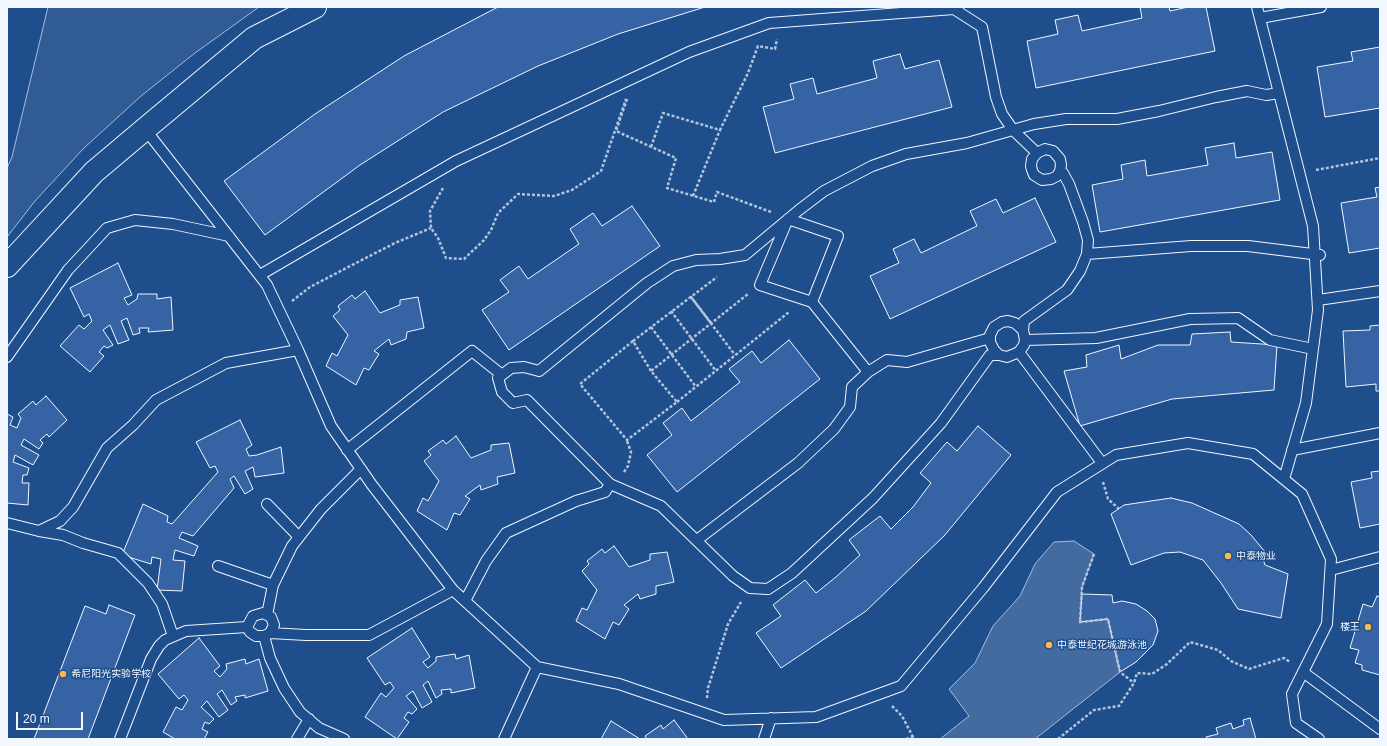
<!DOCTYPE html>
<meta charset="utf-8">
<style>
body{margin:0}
#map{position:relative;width:1387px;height:746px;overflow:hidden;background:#1f4e8c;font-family:Helvetica,sans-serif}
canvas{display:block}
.frame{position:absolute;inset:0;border:8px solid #f2f6ff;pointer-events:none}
.scale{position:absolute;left:16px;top:712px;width:67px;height:18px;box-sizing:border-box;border:2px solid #f2f6ff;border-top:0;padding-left:5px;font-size:12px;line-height:14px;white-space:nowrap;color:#f2f6ff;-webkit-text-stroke:3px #1f4e8c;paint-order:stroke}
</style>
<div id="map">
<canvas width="1387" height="746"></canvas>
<div class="frame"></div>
<div class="scale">20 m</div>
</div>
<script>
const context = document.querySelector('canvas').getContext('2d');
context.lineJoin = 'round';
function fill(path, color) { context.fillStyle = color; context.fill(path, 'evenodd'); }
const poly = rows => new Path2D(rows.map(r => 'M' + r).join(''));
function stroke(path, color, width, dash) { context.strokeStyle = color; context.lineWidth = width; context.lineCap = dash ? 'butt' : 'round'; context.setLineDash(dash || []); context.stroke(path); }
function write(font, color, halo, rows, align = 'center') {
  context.font = font + ' Helvetica,"Noto Sans SC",sans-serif'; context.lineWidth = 3; context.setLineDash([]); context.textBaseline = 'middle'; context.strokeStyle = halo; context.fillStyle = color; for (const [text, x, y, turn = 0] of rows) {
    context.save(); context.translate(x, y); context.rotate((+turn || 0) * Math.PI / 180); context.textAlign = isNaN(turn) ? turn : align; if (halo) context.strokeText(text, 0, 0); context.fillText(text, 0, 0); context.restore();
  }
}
const built = poly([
 [48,7,259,7,195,53,141,96,84,148,35,201,7,237,7,168,12,157,48,7]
]);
const water = poly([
 [1074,541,1094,554,1082,587,1080,622,1108,619,1120,672,1035,739,940,739,969,716,949,689,975,663,993,626,1020,596,1035,564,1054,542,1074,541]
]);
const building = poly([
 [498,7,705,7,618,34,538,66,443,112,360,165,265,235,224,181,315,114,404,56,498,7],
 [1140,7,1169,7,1170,11,1188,7,1206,7,1215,51,1036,88,1027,41,1058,34,1055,20,1078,15,1082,31,1142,18,1140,7],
 [1380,47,1380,108,1325,117,1317,67,1353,61,1351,52,1380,47],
 [900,54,905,69,939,60,952,107,775,153,763,107,794,99,790,84,813,78,817,94,877,78,873,61,900,54],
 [1234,143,1236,158,1272,152,1280,200,1100,232,1092,185,1123,179,1121,165,1145,160,1147,176,1208,165,1205,148,1234,143],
 [1380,187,1380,248,1349,253,1341,203,1377,197,1375,188,1380,187],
 [1035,198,1056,242,890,319,870,276,899,263,893,249,914,239,921,253,977,226,970,211,996,199,1003,213,1035,198],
 [632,206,660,246,509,350,482,310,509,292,500,280,519,266,528,279,579,244,570,229,593,213,602,226,632,206],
 [118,263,132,295,124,298,128,305,137,299,138,294,157,294,157,299,171,297,173,330,148,332,149,328,139,328,140,333,133,335,127,318,121,321,129,340,118,344,110,325,103,330,113,345,107,348,104,346,99,352,104,356,90,372,60,346,79,325,84,329,92,321,89,314,84,317,70,288,118,263],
 [365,291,380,313,400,305,400,300,418,297,424,328,407,332,406,339,391,345,389,339,374,351,379,354,369,370,364,368,356,385,326,366,332,353,337,356,348,335,333,316,340,310,338,306,352,295,355,299,365,291],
 [1380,325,1380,391,1376,391,1376,384,1346,387,1343,331,1370,330,1370,326,1380,325],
 [1230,332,1231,342,1277,345,1274,390,1172,399,1080,426,1064,371,1087,367,1086,355,1119,345,1121,359,1158,345,1190,345,1192,334,1230,332],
 [789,340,820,379,677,492,647,455,672,435,663,423,682,408,691,421,740,382,729,369,752,351,761,363,789,340],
 [46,396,67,420,49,437,47,434,40,440,43,443,39,449,24,439,21,445,39,455,33,465,15,455,13,462,29,468,27,475,23,475,22,483,29,483,28,505,7,503,7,414,13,417,10,425,17,428,21,418,18,414,33,401,36,405,46,396],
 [240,420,252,445,246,449,249,456,257,455,281,447,284,473,255,477,253,467,245,471,253,489,245,494,234,476,230,479,234,488,193,536,182,532,179,538,198,546,194,556,175,550,173,560,185,561,182,591,157,590,161,559,152,557,151,564,122,555,143,504,168,516,167,522,172,524,218,472,215,466,210,468,196,442,240,420],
 [978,426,1011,455,944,536,866,611,781,668,756,633,781,616,773,605,805,580,816,593,836,577,860,555,849,540,880,516,891,529,913,507,931,483,920,473,947,442,957,451,978,426],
 [456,436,471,458,491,450,491,445,509,443,515,473,497,477,498,484,481,490,480,485,465,496,470,499,460,515,454,513,447,530,417,511,423,498,428,501,439,481,424,461,431,455,428,451,443,440,446,444,456,436],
 [1380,471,1380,524,1360,528,1351,482,1372,478,1371,472,1380,471],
 [1171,498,1192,503,1239,524,1251,535,1266,553,1263,559,1265,565,1288,574,1281,618,1238,609,1221,583,1203,560,1180,552,1164,553,1131,565,1111,514,1124,505,1171,498],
 [614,546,629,567,650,560,650,554,667,552,674,582,656,586,656,594,640,599,638,594,624,605,629,609,619,625,613,622,605,639,576,621,582,608,587,610,597,590,582,571,589,564,587,561,602,549,605,553,614,546],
 [1082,594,1112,595,1113,603,1122,601,1136,604,1147,611,1155,619,1158,631,1153,645,1136,662,1120,672,1108,619,1080,622,1082,594],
 [1377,596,1380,597,1380,675,1362,670,1362,665,1355,663,1359,650,1350,648,1363,604,1372,607,1377,596],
 [109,605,135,615,88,739,34,739,85,606,106,614,109,605],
 [412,628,430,657,423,662,428,668,436,661,436,657,455,654,456,659,469,655,475,688,451,693,451,689,441,690,442,694,436,698,428,681,423,685,432,702,422,708,413,691,406,696,417,709,412,714,408,712,404,718,409,722,397,739,365,717,381,693,386,697,394,688,390,682,385,685,367,658,412,628],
 [199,638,220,666,214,671,220,677,227,669,226,664,245,659,246,664,259,659,268,691,245,698,245,695,235,697,237,701,231,705,222,690,217,694,228,710,219,717,207,701,201,707,214,719,209,724,205,722,202,729,208,732,204,739,175,739,163,732,176,707,182,710,188,700,184,695,179,699,158,674,199,638],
 [1250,718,1256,739,1207,739,1206,737,1218,734,1216,728,1231,723,1233,729,1244,725,1243,720,1250,718],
 [674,720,688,739,647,739,645,736,661,725,663,729,674,720],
 [611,721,640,739,601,739,611,721]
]);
const path = poly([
 [627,99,616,131,676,158,667,188,714,202,717,192,771,212],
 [651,147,663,113,720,130,748,73,758,46,775,49,777,39],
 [1316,170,1380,158],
 [443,188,430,211,431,228,438,238,446,258,464,259,484,240,491,230,498,213,518,194,554,196,572,190,601,171,626,99],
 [693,196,720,130],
 [292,301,310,287,356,263,395,243,431,228],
 [671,311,716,371],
 [711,323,691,297,735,355],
 [651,327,696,387],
 [633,341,717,277],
 [651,371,633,341,580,384,627,440,677,402,651,371,748,294],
 [677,402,789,312],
 [624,472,628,466,631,452,627,441],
 [1103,482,1108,499,1119,509],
 [1094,554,1082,587,1080,622,1108,619,1120,672,1134,683],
 [707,698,708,688,728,624,741,602],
 [892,706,902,716,913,737],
 [906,739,913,737,915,739],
 [1058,739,1094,710,1119,706,1134,683,1137,673,1152,674,1167,664,1190,642,1218,650,1231,661,1249,669,1284,658,1290,662]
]);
const service = poly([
 [1257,7,1313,226,1318,310,1306,403,1284,479],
 [954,9,982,27,996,97,1002,114,1013,130,1037,153],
 [1260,18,1321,7],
 [145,129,267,285,298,350,331,426,372,485,453,590,537,667,619,684,724,720,816,717,901,686,983,588,1057,492,1116,455,1188,443,1253,454,1302,494,1331,559,1327,624,1292,694,1296,723,1319,739],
 [1087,254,1191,246,1248,246,1320,255],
 [260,275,456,161,689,52,769,23,954,9,958,7],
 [1318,300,1380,291],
 [812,302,760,285,788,219,838,236,812,302,868,372,887,360,907,362,990,338],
 [1025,340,1096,338,1190,319,1238,318,1270,340,1313,349],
 [1019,352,1102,463],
 [999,355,994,350,990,342,990,335,994,327,1002,322,1008,321,1015,323,1023,330],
 [7,357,68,270,107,228,135,220,173,224,229,236],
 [347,450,472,351,502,375],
 [1292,450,1380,433],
 [610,484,527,400,513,403,502,392,498,378,511,368,524,367,539,371,647,283,673,266,696,260,720,259,745,255,799,210,824,191,872,166,906,154,967,143,1034,124,1066,119,1117,119,1159,111,1216,97,1247,91,1266,95,1279,93],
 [267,504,299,537],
 [7,523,39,531,63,535,83,543,118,553,148,583,162,604,173,636],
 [39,531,60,521,73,507,107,448,133,425,156,400,226,363,298,350],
 [697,540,798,463,834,429,850,407,852,387,868,372],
 [218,566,273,585,267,615],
 [1331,570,1380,557],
 [273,585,292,546,321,509,361,469],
 [465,601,486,561,506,533,576,501,605,492,610,484,661,506,733,576,750,588,768,589,792,573,873,498,941,423,990,355,999,355,1007,357,1019,352,1024,345,1025,340,1023,330,1024,321,1067,290,1080,271,1087,254,1088,240,1083,222,1069,184,1063,173,1060,171,1061,165,1060,159,1053,151,1045,149,1037,153,1032,159,1031,166,1032,170,1034,175,1042,180,1051,179,1057,176,1060,171],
 [263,613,271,617,274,625,270,633,264,636,256,636,250,632,247,627,253,616,263,613],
 [270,633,306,635,369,635,453,590],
 [264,636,270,658,284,688,300,712,319,728,344,739],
 [1303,672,1380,729],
 [120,739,151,659,159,646,165,640,186,631,247,627],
 [297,739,309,719],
 [504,739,537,667],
 [764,739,771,718]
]);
const primary = poly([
 [7,266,94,172,145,129,254,38,315,7]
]);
const markers = [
 [1228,556,4,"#ffb74d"],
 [1368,627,4,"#ffb74d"],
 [1049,645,4,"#ffb74d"],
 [63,674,4,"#ffb74d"]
];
const poiNames = [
 ["中泰物业",1236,556],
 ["楼王",1360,627,"right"],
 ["中泰世纪花城游泳池",1057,645],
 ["希尼阳光实验学校",71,674]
];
fill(built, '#305b95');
stroke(built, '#a8bbd7', 1);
fill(water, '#446ba0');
stroke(water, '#a8bbd7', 1);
fill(building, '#3563a3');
stroke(building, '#f2f6ff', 1);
stroke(service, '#f2f6ff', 12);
stroke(primary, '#f2f6ff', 24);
stroke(path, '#b3c4dc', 2.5, [3, 2]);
stroke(service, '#1f4e8c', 10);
stroke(primary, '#1f4e8c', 22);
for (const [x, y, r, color] of markers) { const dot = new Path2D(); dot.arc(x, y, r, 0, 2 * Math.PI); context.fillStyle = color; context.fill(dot); stroke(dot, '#1f4e8c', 1.5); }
write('10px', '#f2f6ff', '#1f4e8c', poiNames, 'left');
</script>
